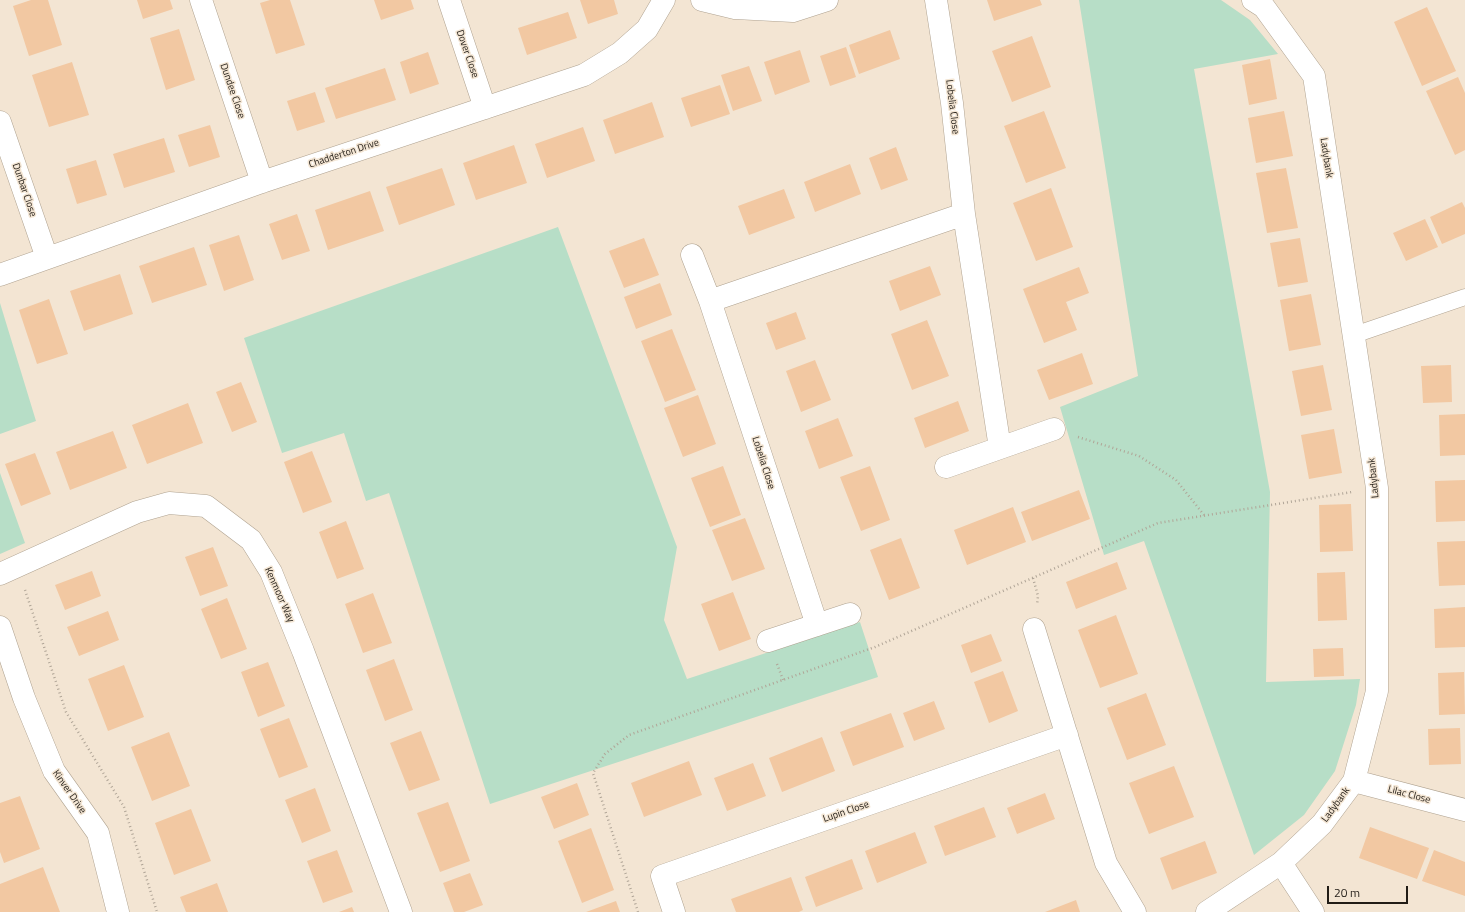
<!DOCTYPE html>
<style>
body{margin:0}
#map{position:relative;width:1465px;height:912px;overflow:hidden;background:#f3e5d3;font-family:"Titillium Web",sans-serif}
canvas{display:block}
.scale{position:absolute;left:1327px;top:886px;width:81px;height:18px;box-sizing:border-box;border:2px solid #211c16;border-top:0;padding-left:5px;font-size:12px;line-height:14px;white-space:nowrap;color:#211c16;-webkit-text-stroke:3px #f3e5d3;paint-order:stroke}
</style>
<div id="map">
<canvas width="1465" height="912"></canvas>
<div class="scale">20 m</div>
</div>
<script>
const context = document.querySelector('canvas').getContext('2d');
context.lineJoin = 'round';
function fill(path, color) { context.fillStyle = color; context.fill(path, 'evenodd'); }
const poly = rows => new Path2D(rows.map(r => 'M' + r).join(''));
function stroke(path, color, width, dash) { context.strokeStyle = color; context.lineWidth = width; context.lineCap = dash ? 'butt' : 'round'; context.setLineDash(dash || []); context.stroke(path); }
function write(font, color, halo, rows, align = 'center') {
  context.font = font + ' "Titillium Web",sans-serif'; context.lineWidth = 3; context.setLineDash([]); context.textBaseline = 'middle'; context.strokeStyle = halo; context.fillStyle = color; for (const [text, x, y, turn = 0] of rows) {
    context.save(); context.translate(x, y); context.rotate((+turn || 0) * Math.PI / 180); context.textAlign = isNaN(turn) ? turn : align; if (halo) context.strokeText(text, 0, 0); context.fillText(text, 0, 0); context.restore();
  }
}
const green = poly([
 [1079,0,1221,0,1250,20,1278,54,1194,69,1270,492,1266,682,1360,679,1356,705,1335,771,1304,815,1254,855,1144,541,1104,555,1060,407,1138,376],
 [558,227,677,547,664,620,687,679,860,622,878,677,490,804,389,493,366,501,344,433,282,453,244,338],
 [0,303,36,421,0,434],
 [0,473,25,543,0,554]
]);
const building = poly([
 [31,0,48,0,62,45,29,56,13,6],
 [137,0,170,0,173,9,143,19],
 [270,0,290,0,305,45,276,54,260,3],
 [374,0,411,0,414,9,381,20],
 [580,0,614,0,618,14,588,24],
 [987,0,1040,0,1042,5,994,21],
 [1427,7,1456,71,1422,86,1394,22],
 [568,12,577,38,527,55,518,28],
 [179,29,195,80,166,90,150,38],
 [890,30,900,59,859,74,849,45],
 [1032,36,1051,87,1012,102,992,51],
 [846,47,856,77,830,86,820,56],
 [800,50,810,82,775,95,764,62],
 [428,52,439,84,410,94,400,62],
 [1270,59,1277,99,1249,105,1242,65],
 [72,62,89,115,49,127,32,75],
 [749,66,762,101,733,111,721,75],
 [385,68,396,100,336,119,325,88],
 [1458,77,1465,93,1465,150,1455,155,1426,91],
 [720,85,730,114,691,127,681,98],
 [315,92,325,122,297,131,287,101],
 [652,102,664,137,615,154,603,120],
 [1044,111,1066,168,1026,183,1004,126],
 [1284,111,1293,156,1256,163,1248,118],
 [210,125,220,157,189,167,178,135],
 [583,127,595,161,547,178,535,144],
 [164,138,175,172,124,188,113,154],
 [514,145,527,183,476,200,463,163],
 [896,147,908,180,881,190,869,158],
 [96,160,107,195,77,204,66,169],
 [850,164,861,194,815,212,804,182],
 [442,168,455,205,399,225,386,187],
 [1286,168,1298,228,1267,233,1256,173],
 [1051,188,1073,247,1036,261,1013,203],
 [784,189,795,218,749,235,738,206],
 [370,191,384,231,328,250,315,210],
 [1462,202,1465,208,1465,234,1442,244,1430,217],
 [297,214,310,251,282,260,269,224],
 [1425,219,1438,247,1406,261,1393,233],
 [239,235,254,280,224,291,209,245],
 [644,238,659,275,624,288,609,251],
 [1300,238,1308,282,1278,287,1270,243],
 [194,247,207,285,152,303,139,266],
 [930,266,941,295,900,311,889,281],
 [1079,267,1089,293,1066,302,1077,330,1044,343,1023,289],
 [120,274,133,314,84,331,70,291],
 [660,283,672,315,636,329,624,297],
 [1311,294,1321,345,1289,351,1280,300],
 [49,299,68,354,37,364,19,310],
 [796,312,806,339,776,350,766,323],
 [927,320,949,376,912,390,891,334],
 [672,329,696,390,665,402,641,341],
 [1082,353,1093,384,1049,400,1037,370],
 [815,360,831,400,801,412,786,371],
 [1323,365,1332,410,1301,416,1292,371],
 [1451,365,1452,402,1423,403,1421,366],
 [241,382,257,422,232,432,216,392],
 [698,395,716,444,683,457,664,408],
 [958,401,969,431,925,448,914,418],
 [188,403,203,443,147,464,132,425],
 [1465,414,1465,455,1440,456,1439,415],
 [838,418,853,456,819,469,805,431],
 [1334,429,1342,473,1309,479,1301,435],
 [113,431,127,468,70,490,56,452],
 [312,451,332,502,303,513,284,462],
 [35,453,51,494,21,506,5,464],
 [723,466,741,515,710,527,691,478],
 [870,466,890,520,861,531,840,477],
 [1465,480,1465,521,1436,522,1435,481],
 [1079,490,1090,519,1032,541,1021,512],
 [1351,504,1353,551,1320,552,1319,505],
 [1013,507,1026,542,967,565,954,530],
 [745,518,765,569,732,581,712,530],
 [346,521,364,569,337,579,319,532],
 [901,538,920,588,889,600,870,550],
 [1465,541,1465,585,1439,586,1437,542],
 [213,547,228,586,200,596,185,557],
 [1117,562,1127,589,1076,609,1066,582],
 [92,571,101,596,65,610,55,585],
 [1345,572,1347,620,1318,621,1317,573],
 [733,592,751,639,719,651,701,604],
 [373,593,392,643,363,653,345,604],
 [227,598,247,649,221,659,201,609],
 [1465,607,1465,647,1435,648,1434,609],
 [108,611,119,640,79,656,67,627],
 [1116,615,1138,674,1100,688,1078,630],
 [991,634,1002,661,971,673,961,645],
 [1343,648,1344,676,1314,677,1313,649],
 [394,659,413,710,385,721,366,670],
 [268,662,285,706,258,717,241,672],
 [124,665,144,717,108,731,88,679],
 [1003,671,1018,711,989,723,974,682],
 [1464,672,1465,714,1439,715,1438,673],
 [1146,693,1166,745,1127,760,1107,708],
 [934,701,945,729,914,741,903,713],
 [891,713,904,747,853,766,840,732],
 [289,718,308,767,279,778,260,729],
 [1460,728,1461,764,1429,765,1428,729],
 [421,731,440,780,409,791,390,743],
 [169,732,190,786,152,801,131,747],
 [822,737,835,771,782,792,769,758],
 [689,761,702,795,644,817,631,783],
 [753,763,766,796,727,811,714,778],
 [1174,766,1194,817,1149,834,1129,783],
 [577,783,589,815,554,829,541,797],
 [315,788,331,831,302,843,285,800],
 [1045,793,1055,819,1017,834,1007,808],
 [20,796,40,849,4,863,0,852,0,803],
 [448,802,470,861,440,872,417,813],
 [984,807,996,837,945,856,934,826],
 [191,809,211,861,174,875,155,823],
 [1370,827,1429,848,1417,879,1359,858],
 [591,828,614,890,582,903,558,841],
 [915,832,927,863,877,883,865,851],
 [1205,841,1217,873,1172,890,1160,858],
 [337,850,353,892,323,903,307,861],
 [1434,850,1465,862,1465,896,1422,881],
 [852,859,863,889,816,907,805,877],
 [43,867,60,912,0,912,0,884],
 [470,873,483,905,464,912,454,912,443,883],
 [791,877,803,910,799,912,736,912,731,899],
 [217,883,228,912,186,912,180,897],
 [1076,900,1080,912,1045,912],
 [616,901,620,912,586,912],
 [352,907,354,912,339,912]
]);
const path = poly([
 [1078,437,1139,456,1176,480,1204,515],
 [1033,578,1038,596,1037,605],
 [25,590,66,712,124,807,157,912],
 [777,664,783,680],
 [638,912,593,773,605,754,629,735,875,647,1158,523,1352,492]
]);
const service = poly([
 [1354,335,1465,297]
]);
const minor = poly([
 [201,0,262,182],
 [449,0,485,108],
 [702,0,735,8,793,11,827,0],
 [936,0,952,103,964,214,1000,448],
 [0,122,47,258],
 [692,255,710,301,817,625],
 [0,275,262,182,584,75,620,53,647,29,664,0],
 [710,301,964,214],
 [946,467,1054,429],
 [0,574,137,512,169,503,206,506,251,540,271,572,303,651,401,912],
 [0,627,24,698,54,771,98,833,118,912],
 [1034,629,1106,863,1135,912],
 [768,641,850,614],
 [1354,781,1465,810],
 [1281,863,1313,912],
 [674,912,662,876,1067,735],
 [1207,912,1281,863,1322,824,1354,781,1377,691,1377,488,1314,76,1264,7,1253,0]
]);
const streetNames = [
 ["Dover Close",467,54,71],
 ["Dundee Close",232,91,71],
 ["Lobelia Close",952,107,83],
 ["Chadderton Drive",344,154,-18],
 ["Ladybank",1326,158,81],
 ["Dunbar Close",24,190,71],
 ["Lobelia Close",763,463,72],
 ["Ladybank",1374,478,-96],
 ["Kenmoor Way",279,595,66],
 ["Kinver Drive",69,792,55],
 ["Lilac Close",1409,795,15],
 ["Ladybank",1336,805,-54],
 ["Lupin Close",846,812,-19]
];
fill(green, '#b7dec7');
fill(building, '#f2c8a2');
stroke(service, '#afa290', 17);
stroke(minor, '#afa290', 23);
stroke(path, '#b0a597', 2.5, [1, 3]);
stroke(service, '#fff', 16);
stroke(minor, '#fff', 22);
write('10px', '#211c16', '#f3e5d3', streetNames);
</script>
